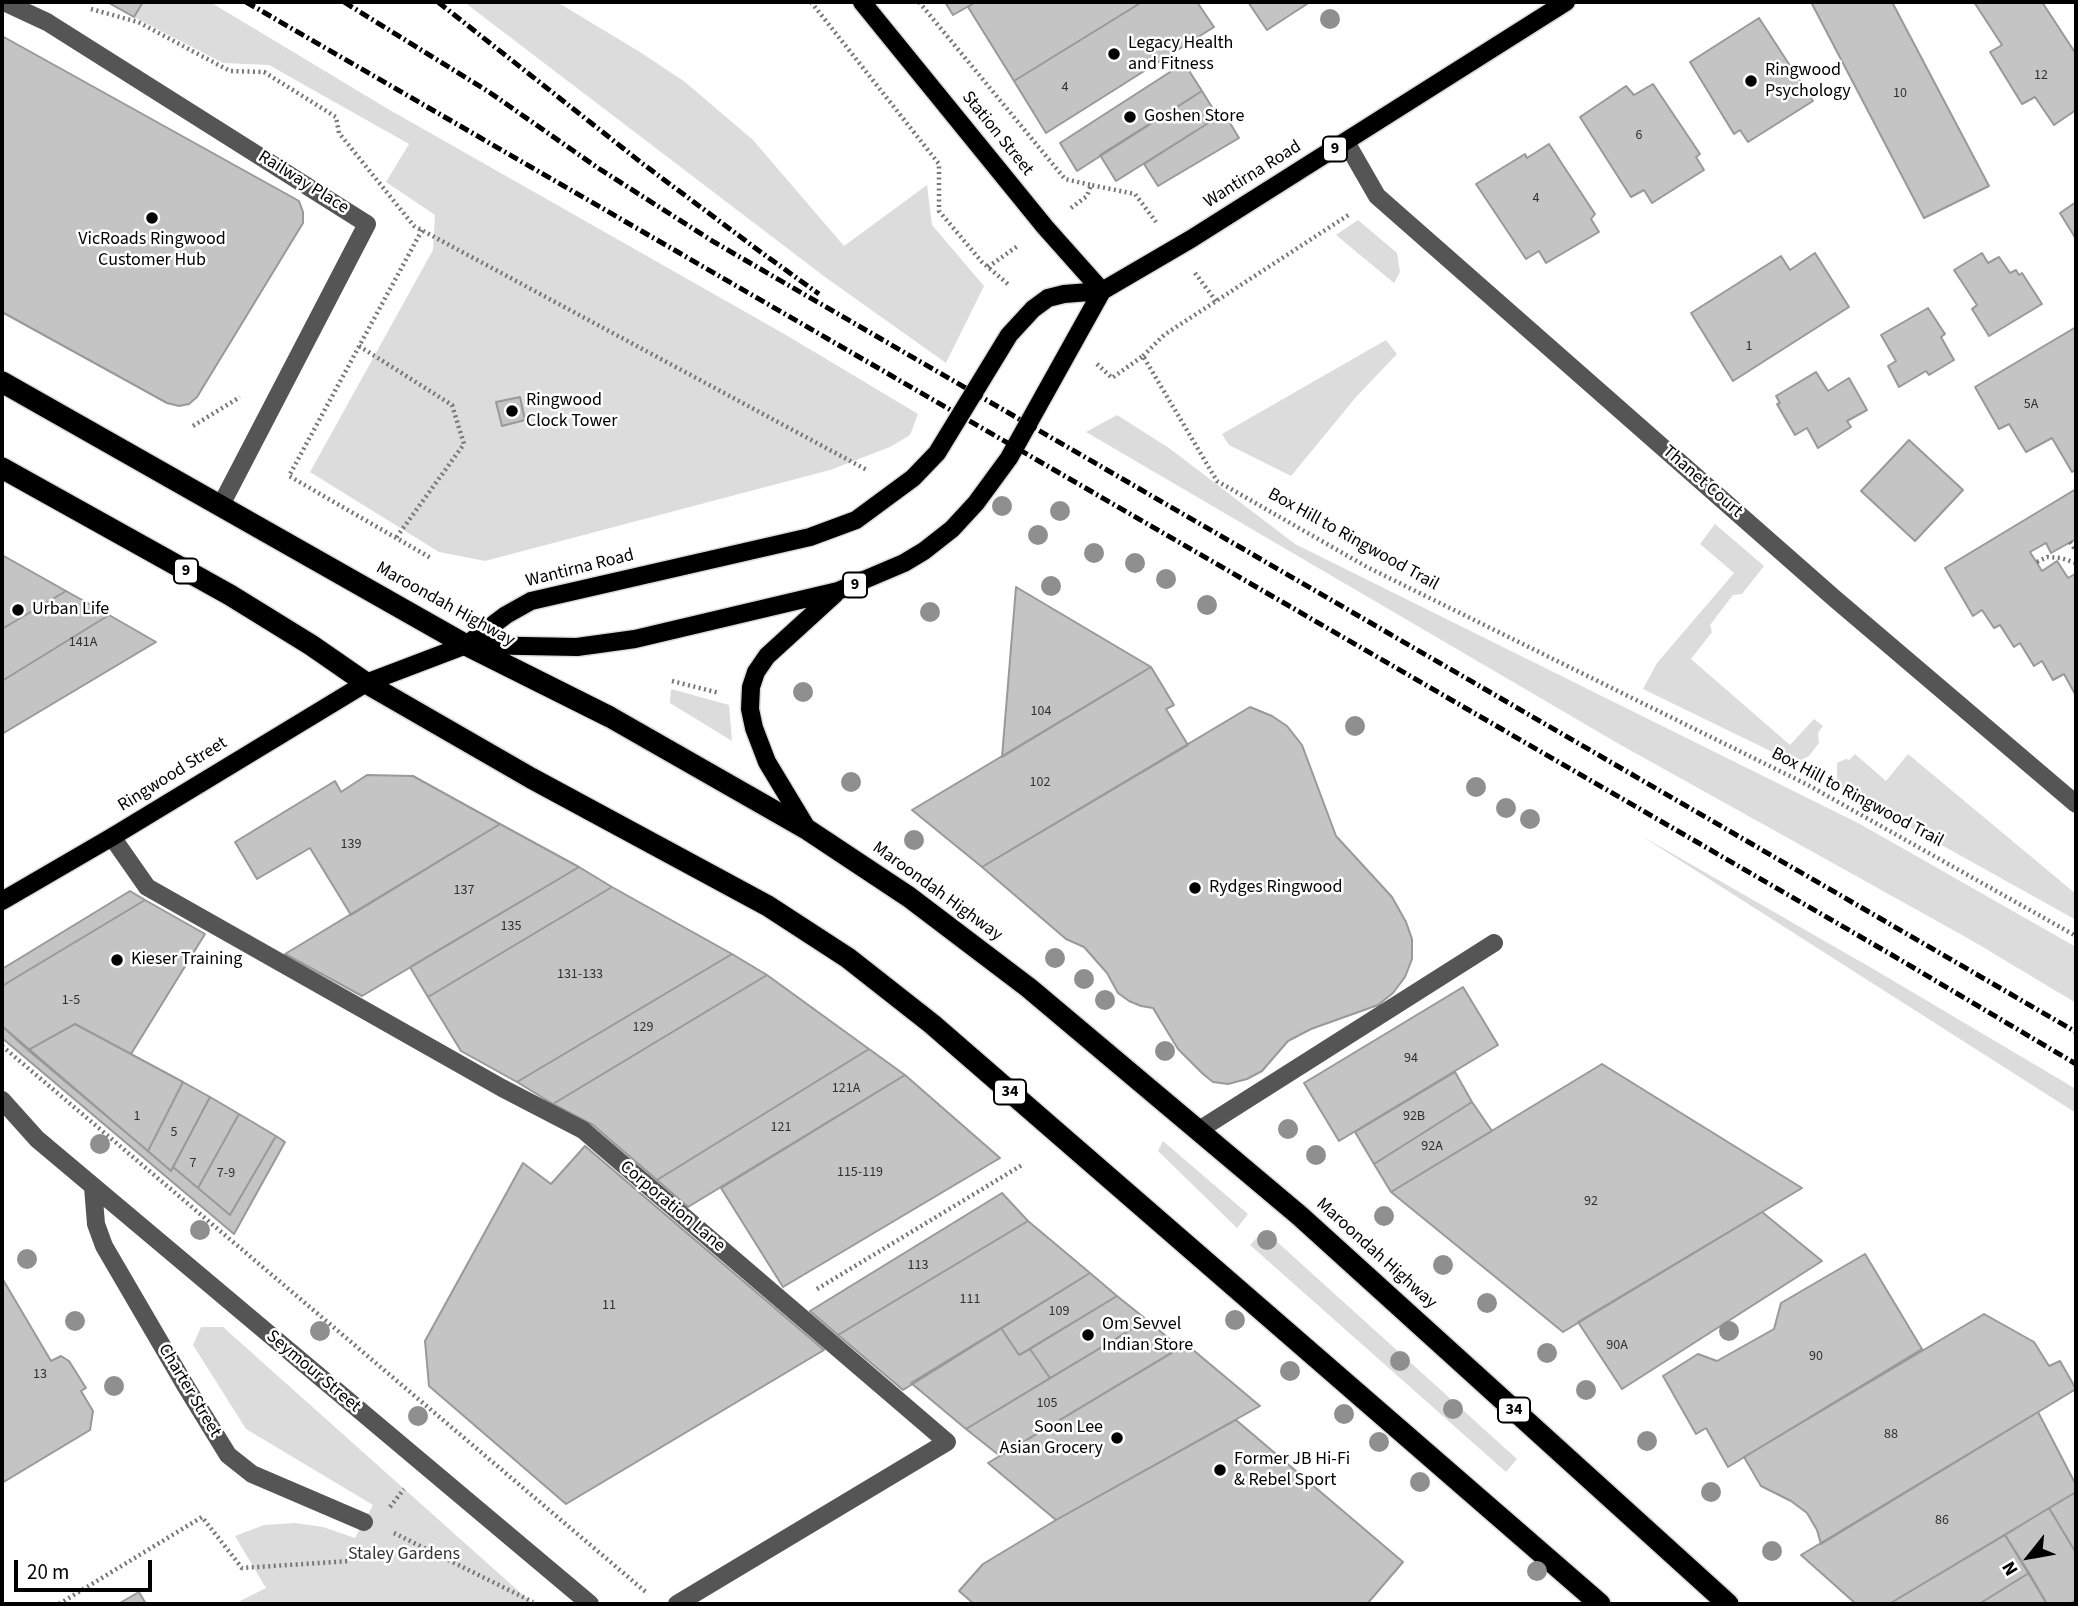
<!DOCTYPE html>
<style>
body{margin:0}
#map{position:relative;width:2078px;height:1606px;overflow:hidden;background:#fff;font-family:"Source Sans 3",sans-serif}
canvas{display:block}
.frame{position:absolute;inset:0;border:4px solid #000;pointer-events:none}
.north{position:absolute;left:1994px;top:1522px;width:70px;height:70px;-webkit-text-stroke:5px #fff;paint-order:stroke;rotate:239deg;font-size:19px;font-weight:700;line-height:28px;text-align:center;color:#000}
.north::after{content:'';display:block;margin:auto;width:24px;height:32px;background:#000;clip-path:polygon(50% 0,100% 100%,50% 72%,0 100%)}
.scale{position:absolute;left:14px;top:1560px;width:138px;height:32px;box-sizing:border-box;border:4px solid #000;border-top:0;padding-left:9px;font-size:21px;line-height:24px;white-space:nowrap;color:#000;-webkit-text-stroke:5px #fff;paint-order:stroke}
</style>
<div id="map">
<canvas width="2078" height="1606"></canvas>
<div class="frame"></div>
<div class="north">N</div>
<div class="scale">20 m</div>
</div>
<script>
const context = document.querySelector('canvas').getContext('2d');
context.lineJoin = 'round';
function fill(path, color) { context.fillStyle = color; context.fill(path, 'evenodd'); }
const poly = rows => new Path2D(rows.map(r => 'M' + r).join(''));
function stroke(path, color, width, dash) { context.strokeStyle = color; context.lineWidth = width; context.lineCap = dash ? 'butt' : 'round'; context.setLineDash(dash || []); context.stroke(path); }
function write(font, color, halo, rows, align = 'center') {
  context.font = font + ' "Source Sans 3",sans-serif'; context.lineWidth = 5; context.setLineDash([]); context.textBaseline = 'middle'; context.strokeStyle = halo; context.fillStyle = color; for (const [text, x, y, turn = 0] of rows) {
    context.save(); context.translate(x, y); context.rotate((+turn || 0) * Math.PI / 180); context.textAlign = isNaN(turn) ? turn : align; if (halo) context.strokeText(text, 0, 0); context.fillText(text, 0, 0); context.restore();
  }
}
const green = poly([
 [143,2,210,2,388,109,786,335,918,414,910,435,890,447,830,470,485,561,439,552,310,472,433,250,435,215,386,182,409,144,269,65,223,63,134,17],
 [464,2,557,2,640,52,685,82,753,140,844,246,927,185,932,225,984,286,946,363,825,277],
 [1358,220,1397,253,1400,272,1394,283,1336,235],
 [1386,340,1397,354,1356,397,1291,476,1229,445,1222,434],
 [1117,415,1169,448,1295,544,1860,824,2076,947,2076,1003,1971,940,1619,744,1086,432],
 [1715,524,1764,566,1742,594,1733,595,1710,625,1712,632,1691,659,1790,745,1814,719,1823,726,1818,733,1819,743,1809,756,1795,763,1643,689,1657,663,1734,573,1700,544],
 [671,689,729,705,732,741,670,703],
 [1855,754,1886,781,1908,754,2076,894,2076,920,1843,790,1837,781,1837,763,1846,759,1849,760],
 [1640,835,1875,970,2076,1089,2076,1113],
 [1163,1141,1248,1214,1237,1228,1158,1151],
 [1264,1230,1517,1459,1506,1472,1250,1245],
 [201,1327,223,1327,533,1604,242,1604,240,1601,266,1588,235,1536,264,1525,295,1523,323,1527,355,1538,373,1505,246,1429,193,1345]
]);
const building = poly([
 [107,2,143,2,134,17,107,2],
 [945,2,976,2,953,15,945,2],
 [976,2,1142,2,1014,81,968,7,976,2],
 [1142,2,1197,2,1214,27,1046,133,1014,81,1142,2],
 [1248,2,1310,2,1267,30,1248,2],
 [1811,2,1892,2,1989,186,1924,218,1811,2],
 [1974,2,2042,2,2076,54,2076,110,2054,125,2035,97,2022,104,1990,52,2002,45,1974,2],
 [1759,18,1813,101,1748,142,1740,130,1734,134,1690,62,1759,18],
 [2,36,299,201,303,212,303,223,197,397,189,404,179,406,167,403,2,312,2,36],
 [1184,63,1202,91,1077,171,1060,143,1184,63],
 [1653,84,1700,154,1696,157,1704,170,1652,203,1644,190,1631,197,1580,117,1626,86,1634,95,1653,84],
 [1202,91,1218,117,1116,181,1100,155,1202,91],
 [1224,113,1239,138,1158,186,1144,164,1224,113],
 [1549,144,1595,214,1591,219,1599,232,1546,263,1539,251,1526,259,1476,184,1525,154,1527,158,1549,144],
 [2076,202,2076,239,2060,213,2076,202],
 [1815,253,1849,307,1733,381,1691,313,1781,256,1790,270,1815,253],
 [1982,253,1988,263,1999,257,2010,273,2016,270,2019,275,2022,273,2042,304,1989,336,1972,309,1977,305,1954,270,1982,253],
 [1928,308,1945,334,1941,337,1954,360,1929,375,1926,371,1899,387,1888,366,1896,361,1881,335,1928,308],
 [2076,327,2076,469,2072,472,2052,438,2026,452,2009,424,1999,429,1975,387,2076,327],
 [1816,372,1828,391,1849,378,1867,410,1847,421,1851,427,1818,448,1807,428,1795,435,1777,404,1780,403,1776,396,1816,372],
 [520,397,525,420,502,426,496,402,520,397],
 [1909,440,1963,490,1915,541,1861,491,1909,440],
 [2076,489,2076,539,2051,553,2046,543,2030,552,2042,571,2057,561,2068,578,2075,574,2076,576,2075,694,2064,674,2053,680,2042,661,2034,666,2020,643,2014,647,2000,625,1994,628,1982,610,1973,616,1945,568,2076,489],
 [2,555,66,591,2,629,2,555],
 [1016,587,1151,667,1002,757,1016,587],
 [66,591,109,615,2,681,2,629,66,591],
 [109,615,156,642,2,734,2,681,109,615],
 [1151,667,1174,705,1166,709,1188,745,982,867,912,810,1151,667],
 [1250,707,1272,716,1287,726,1302,745,1336,836,1392,897,1406,922,1412,939,1412,959,1405,977,1393,993,1378,1005,1311,1029,1288,1041,1262,1071,1247,1079,1228,1084,1213,1082,1203,1074,1178,1049,1153,1008,1141,1006,1129,1001,1118,993,1107,973,1084,947,1066,939,982,867,1250,707],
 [367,775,413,776,500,824,351,915,310,848,257,879,235,842,335,781,341,792,367,775],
 [500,824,579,867,362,996,285,954,500,824],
 [579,867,612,887,428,997,410,967,579,867],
 [612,887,732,954,517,1082,461,1051,428,997,612,887],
 [130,891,145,900,2,986,2,969,130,891],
 [145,900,205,934,131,1054,75,1024,28,1050,2,1026,2,986,145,900],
 [732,954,767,975,553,1104,517,1082,732,954],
 [767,975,869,1049,657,1180,593,1125,553,1104,767,975],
 [1463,987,1498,1045,1339,1141,1304,1083,1463,987],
 [75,1024,183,1082,148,1151,28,1050,75,1024],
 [2,1026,171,1171,173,1167,230,1215,276,1136,285,1142,234,1234,2,1038,2,1026],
 [869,1049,905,1075,688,1207,657,1180,869,1049],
 [1602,1064,1802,1188,1563,1332,1391,1192,1602,1064],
 [1455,1072,1472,1102,1374,1164,1355,1132,1455,1072],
 [905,1075,1000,1158,783,1287,721,1188,905,1075],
 [183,1082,210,1097,171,1171,148,1151,183,1082],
 [210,1097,239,1114,198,1188,173,1167,210,1097],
 [1472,1102,1492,1131,1391,1192,1374,1164,1472,1102],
 [239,1114,276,1136,230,1215,198,1188,239,1114],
 [585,1146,824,1350,566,1504,429,1386,425,1341,523,1163,551,1184,585,1146],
 [1002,1193,1028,1221,838,1335,810,1311,1002,1193],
 [1762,1212,1822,1261,1622,1389,1578,1322,1762,1212],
 [1028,1221,1090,1273,903,1390,838,1335,1028,1221],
 [1865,1254,1922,1349,1728,1467,1706,1428,1696,1434,1663,1376,1698,1354,1717,1361,1774,1329,1781,1303,1865,1254],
 [1090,1273,1117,1296,1019,1355,1001,1328,1090,1273],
 [2,1278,51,1361,61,1356,69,1361,86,1388,81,1391,93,1411,90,1430,2,1483,2,1278],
 [1117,1296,1147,1320,1050,1378,1030,1349,1117,1296],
 [1984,1314,2034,1342,2049,1366,2060,1361,2076,1389,1821,1544,1817,1530,1807,1513,1791,1501,1761,1486,1744,1457,1984,1314],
 [1147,1320,1180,1348,1000,1456,966,1429,1147,1320],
 [1001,1328,1019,1355,1030,1349,1050,1378,966,1429,911,1383,1001,1328],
 [1186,1344,1260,1406,1056,1520,988,1463,1186,1344],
 [2038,1412,2076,1485,2076,1492,1889,1604,1856,1604,1801,1555,2038,1412],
 [1236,1420,1403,1562,1367,1604,974,1604,959,1591,983,1564,1056,1520,1236,1420],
 [2076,1492,2076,1553,2049,1508,2076,1492],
 [2049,1508,2076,1553,2076,1600,2069,1604,2047,1604,2005,1535,2049,1508],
 [2005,1535,2029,1573,1979,1604,1889,1604,2005,1535],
 [2029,1573,2047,1604,1979,1604,2029,1573],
 [139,1592,146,1604,118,1604,139,1592]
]);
const path = poly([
 [811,2,939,164,939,211,982,262,1009,285],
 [919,2,1065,179,1091,185],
 [91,9,138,22,230,71,264,72,336,117,339,133,414,226,867,470],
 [1071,208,1087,196,1091,185,1135,194,1156,222],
 [422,230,289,476,431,558],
 [988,267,1019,245],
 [1195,273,1216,301],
 [359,346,452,405,464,444,396,538],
 [1143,356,1164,335,1350,214],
 [1097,364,1112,378,1143,356,1217,481,1367,567,1808,785,2076,936],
 [193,426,240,397],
 [2070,542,2076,551],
 [2037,562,2047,557,2061,558,2076,563],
 [672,681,719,693],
 [2,1046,647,1593],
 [817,1289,1022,1165],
 [390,1507,404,1489],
 [394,1533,533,1602],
 [59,1604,202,1517,242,1568,350,1561,355,1554]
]);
const minor = poly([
 [4,2,47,22,367,224,221,505],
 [1346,142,1377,196,1834,598,2076,804],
 [112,837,147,887,502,1088,583,1130,947,1442,677,1604],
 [2,1100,37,1139,590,1604],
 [1199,1130,1494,943],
 [93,1187,96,1224,104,1246,185,1385,228,1455,252,1474,364,1522]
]);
const major = poly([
 [862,2,1045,227,1102,291],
 [470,645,577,647,635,639,838,591,904,563,924,551,952,529,976,503,1009,458,1102,291],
 [808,830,767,762,754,728,750,709,751,687,756,672,767,656,835,594],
 [2,901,112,837,366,683,466,645,506,615,531,601,810,537,856,520,913,478,937,453,1009,335,1033,309,1048,298,1064,294,1102,291,1191,239,1566,2]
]);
const highway = poly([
 [2,382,466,645,610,717,808,830,909,897,1029,988,1300,1216,1728,1604],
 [2,468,230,595,311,645,366,683,531,778,768,906,848,958,932,1024,1600,1604]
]);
const rail = poly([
 [246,2,1892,955,2076,1064],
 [344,2,489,92,598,168,714,242,2076,1032],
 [438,2,643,164,762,253,819,294]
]);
const trees = [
 [1330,19],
 [1002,506],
 [1060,511],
 [1038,535],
 [1094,553],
 [1135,563],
 [1166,579],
 [1051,586],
 [1207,605],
 [930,612],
 [803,692],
 [1355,726],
 [851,782],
 [1476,787],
 [1506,808],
 [1530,819],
 [914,840],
 [1055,958],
 [1084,979],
 [1105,1000],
 [1165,1051],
 [1288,1129],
 [100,1144],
 [1316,1155],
 [1384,1216],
 [200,1230],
 [1267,1240],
 [27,1259],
 [1443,1265],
 [1487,1303],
 [1235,1320],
 [75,1321],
 [320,1331],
 [1729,1331],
 [1547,1353],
 [1400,1361],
 [1290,1371],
 [114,1386],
 [1586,1390],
 [1453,1409],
 [1344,1414],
 [418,1416],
 [1647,1441],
 [1379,1442],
 [1420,1482],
 [1711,1492],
 [1772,1551],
 [1537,1571]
];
const markers = [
 [1114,54,7,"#000"],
 [1751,81,7,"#000"],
 [1130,117,7,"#000"],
 [152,218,7,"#000"],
 [512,411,7,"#000"],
 [18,610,7,"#000"],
 [1195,888,7,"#000"],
 [117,960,7,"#000"],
 [1088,1335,7,"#000"],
 [1117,1438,7,"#000"],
 [1220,1470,7,"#000"]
];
const numberNames = [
 ["12",2041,76],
 ["4",1065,88],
 ["10",1900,94],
 ["6",1639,136],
 ["4",1536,199],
 ["1",1749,347],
 ["5A",2031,405],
 ["141A",83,643],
 ["104",1041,712],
 ["102",1040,783],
 ["139",351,845],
 ["137",464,891],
 ["135",511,927],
 ["131-133",580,975],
 ["1-5",71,1001],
 ["129",643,1028],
 ["94",1411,1059],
 ["121A",846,1089],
 ["1",137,1117],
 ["92B",1414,1117],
 ["121",781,1128],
 ["5",174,1133],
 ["92A",1432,1147],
 ["7",193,1164],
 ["115-119",860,1173],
 ["7-9",226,1174],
 ["92",1591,1202],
 ["113",918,1266],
 ["111",970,1300],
 ["11",609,1306],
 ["109",1059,1312],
 ["90A",1617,1346],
 ["90",1816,1357],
 ["13",40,1375],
 ["105",1047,1404],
 ["88",1891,1435],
 ["86",1942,1521]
];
const shields = [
 [1335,149,24],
 [186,571,24],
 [855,585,24],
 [1010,1092,32],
 [1514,1410,32]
];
const shieldNames = [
 ["9",1335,149],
 ["9",186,571],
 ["9",855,585],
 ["34",1010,1092],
 ["34",1514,1410]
];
const poiNames = [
 ["Legacy Health",1128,44],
 ["and Fitness",1128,65],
 ["Ringwood",1765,71],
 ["Psychology",1765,92],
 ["Goshen Store",1144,117],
 ["VicRoads Ringwood",152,240,"center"],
 ["Customer Hub",152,261,"center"],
 ["Ringwood",526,401],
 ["Clock Tower",526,422],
 ["Urban Life",32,610],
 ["Rydges Ringwood",1209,888],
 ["Kieser Training",131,960],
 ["Om Sevvel",1102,1325],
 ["Indian Store",1102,1346],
 ["Soon Lee",1103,1428,"right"],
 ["Asian Grocery",1103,1449,"right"],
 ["Former JB Hi-Fi",1234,1460],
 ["& Rebel Sport",1234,1481]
];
const streetNames = [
 ["Station Street",997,134,51],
 ["Wantirna Road",1253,175,-32],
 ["Railway Place",303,183,32],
 ["Thanet Court",1702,482,41],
 ["Box Hill to Ringwood Trail",1353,540,29],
 ["Wantirna Road",580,569,-14],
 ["Maroondah Highway",445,605,29],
 ["Ringwood Street",173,775,-32],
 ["Box Hill to Ringwood Trail",1857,798,28],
 ["Maroondah Highway",937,892,36],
 ["Corporation Lane",672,1207,40],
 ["Maroondah Highway",1376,1254,42],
 ["Seymour Street",313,1372,40],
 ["Charter Street",189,1391,59]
];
const parkNames = [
 ["Staley Gardens",404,1555]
];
fill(green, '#dcdcdc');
fill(building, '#c4c4c4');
stroke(building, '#999', 2);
stroke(major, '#dbdbdb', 21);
stroke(highway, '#dbdbdb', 24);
stroke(path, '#777', 4.5, [2, 3.5]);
stroke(minor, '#555', 18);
stroke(major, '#000', 18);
stroke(highway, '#000', 21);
stroke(rail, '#000', 5, [10, 3.5, 2, 3.5]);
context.fillStyle = '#8f8f8f';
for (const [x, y] of trees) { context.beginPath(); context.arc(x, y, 10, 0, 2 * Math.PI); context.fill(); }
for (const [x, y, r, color] of markers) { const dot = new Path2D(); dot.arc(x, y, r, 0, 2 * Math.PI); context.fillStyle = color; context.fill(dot); stroke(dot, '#fff', 2.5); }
write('14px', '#313131', null, numberNames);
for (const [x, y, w] of shields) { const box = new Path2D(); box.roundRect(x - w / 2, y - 12.5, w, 25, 5); context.fillStyle = '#fff'; context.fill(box); stroke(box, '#000', 2); }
write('bold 16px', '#000', null, shieldNames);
write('18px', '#000', '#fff', poiNames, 'left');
write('18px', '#000', '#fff', streetNames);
write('18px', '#333', '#fff', parkNames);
</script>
